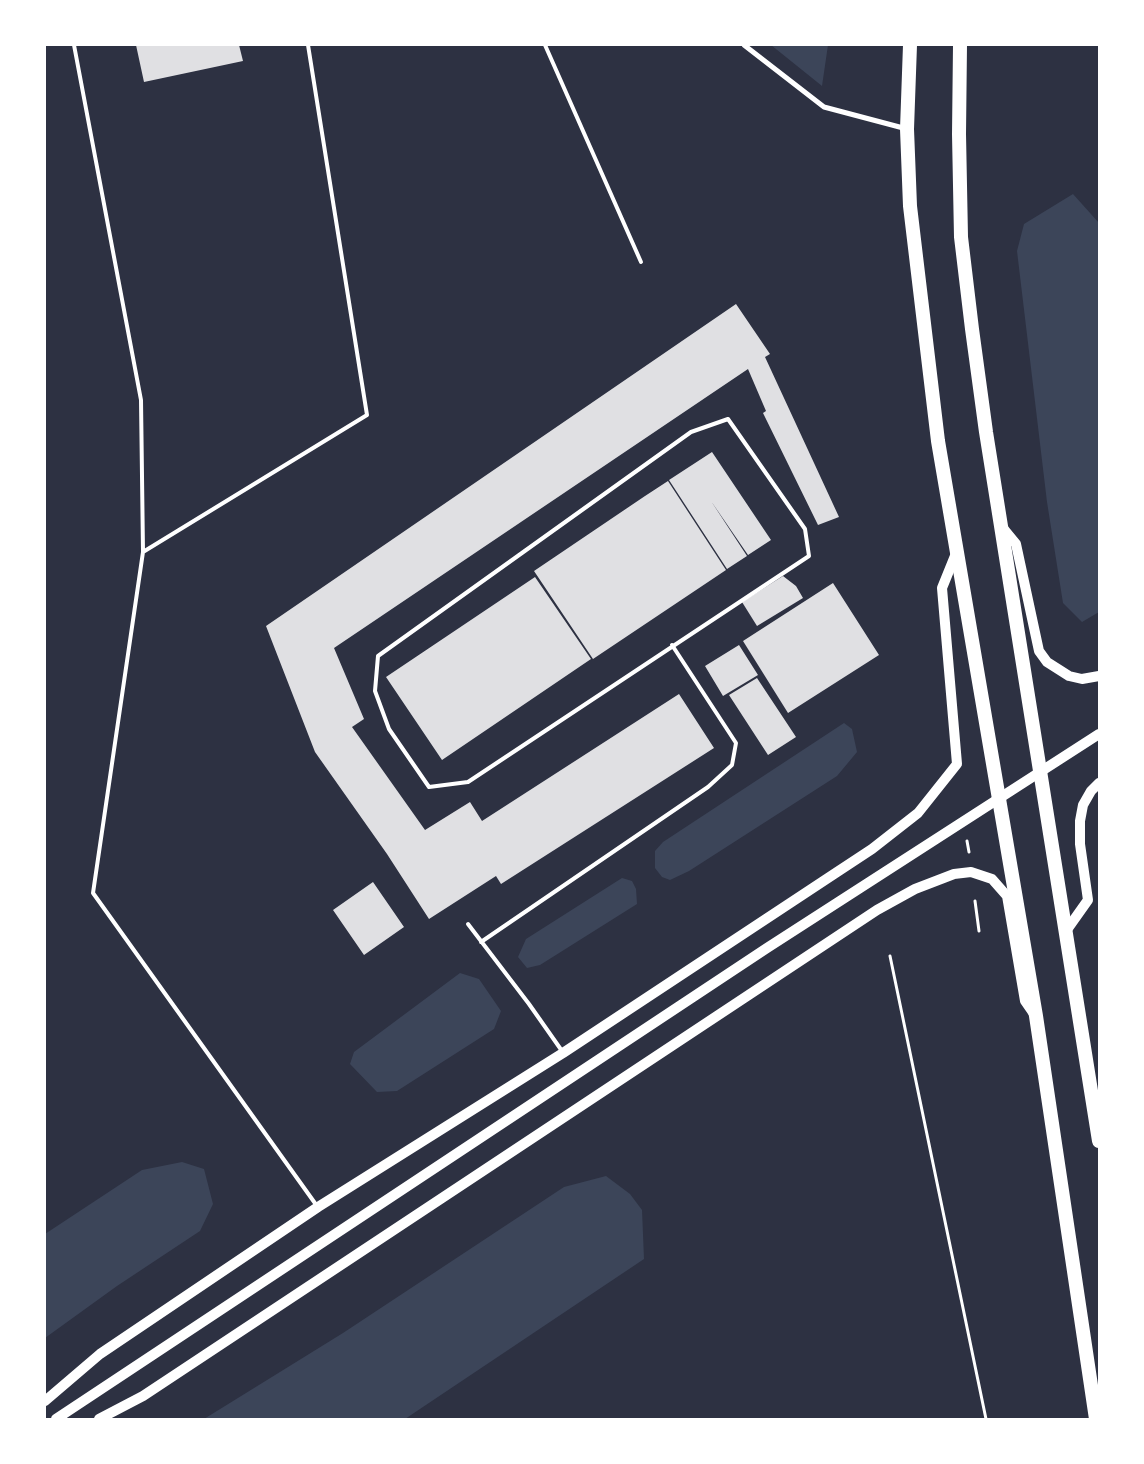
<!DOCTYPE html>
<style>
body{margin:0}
#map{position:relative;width:1144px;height:1464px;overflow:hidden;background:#2d3142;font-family:Overpass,sans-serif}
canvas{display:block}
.frame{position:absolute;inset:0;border:46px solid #fff;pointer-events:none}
</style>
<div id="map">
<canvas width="1144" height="1464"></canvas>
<div class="frame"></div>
</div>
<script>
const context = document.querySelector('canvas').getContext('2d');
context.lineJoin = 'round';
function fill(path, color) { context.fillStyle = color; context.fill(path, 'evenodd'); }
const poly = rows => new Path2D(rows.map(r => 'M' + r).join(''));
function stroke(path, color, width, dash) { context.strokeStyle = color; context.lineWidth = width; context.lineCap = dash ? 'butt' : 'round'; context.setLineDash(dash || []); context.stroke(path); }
const green = poly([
 [771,45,828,45,822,86],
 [1073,194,1099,223,1099,612,1082,622,1063,603,1047,502,1017,251,1024,224],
 [844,723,852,729,857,752,837,776,689,871,670,880,662,877,655,868,655,851,663,842],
 [622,878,632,881,636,889,637,904,540,965,527,968,518,957,526,939],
 [460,973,479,979,501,1011,494,1029,397,1091,377,1092,350,1064,354,1052],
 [182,1162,204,1169,213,1204,200,1231,117,1286,45,1338,45,1234,142,1170],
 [606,1176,630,1194,642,1210,644,1259,405,1419,204,1419,343,1333,564,1187]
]);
const building = poly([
 [136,45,239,45,243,61,144,82],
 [736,304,770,354,765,357,839,517,818,525,763,413,766,411,748,369,334,648,364,719,352,727,425,830,470,802,482,821,679,694,714,748,501,884,496,876,429,919,387,854,315,752,266,626],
 [712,452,771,540,748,555,711,501,747,556,727,569,669,480],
 [668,481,726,570,593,659,534,571,645,496,660,518,645,496],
 [783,576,796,586,803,598,757,626,742,602],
 [535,577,591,659,442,760,386,677],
 [833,583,879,655,788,713,743,641],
 [739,645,758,675,723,696,705,666],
 [757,678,796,737,768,755,729,695],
 [373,882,404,927,364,955,333,910]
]);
const path = poly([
 [967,841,969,852],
 [975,901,979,931],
 [890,956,986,1419]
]);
const service = poly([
 [74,45,141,400,143,552,93,893,317,1206],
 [545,45,641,262],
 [728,419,805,529,809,556,468,782,429,787,389,729,375,691,378,656,691,432,728,419],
 [143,552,367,415,308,45],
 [468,924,529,1004,562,1051],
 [481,942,708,787,732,765,736,743,672,645]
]);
const minor = poly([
 [744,45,824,107,907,129]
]);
const secondary = poly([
 [1002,527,1016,544,1039,651,1047,662,1069,676,1082,679,1099,676],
 [1066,931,1088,900,1080,844,1080,821,1083,805,1091,791,1099,783],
 [45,1401,100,1354,318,1207,563,1053,828,878,872,849,918,813,957,764,942,588,957,551],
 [56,1419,767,948,1099,734],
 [99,1419,143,1396,877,910,915,889,954,874,971,872,992,879,1007,896,1025,1001,1034,1014]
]);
const trunk = poly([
 [910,45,907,129,910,206,938,441,1036,1016,1096,1419],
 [960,45,959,134,961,237,972,329,986,432,1099,1141]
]);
fill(green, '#3c4559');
fill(building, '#e0e0e3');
stroke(path, '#fff', 3);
stroke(service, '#fff', 4);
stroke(minor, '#fff', 5);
stroke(secondary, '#fff', 10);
stroke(trunk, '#fff', 14);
</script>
